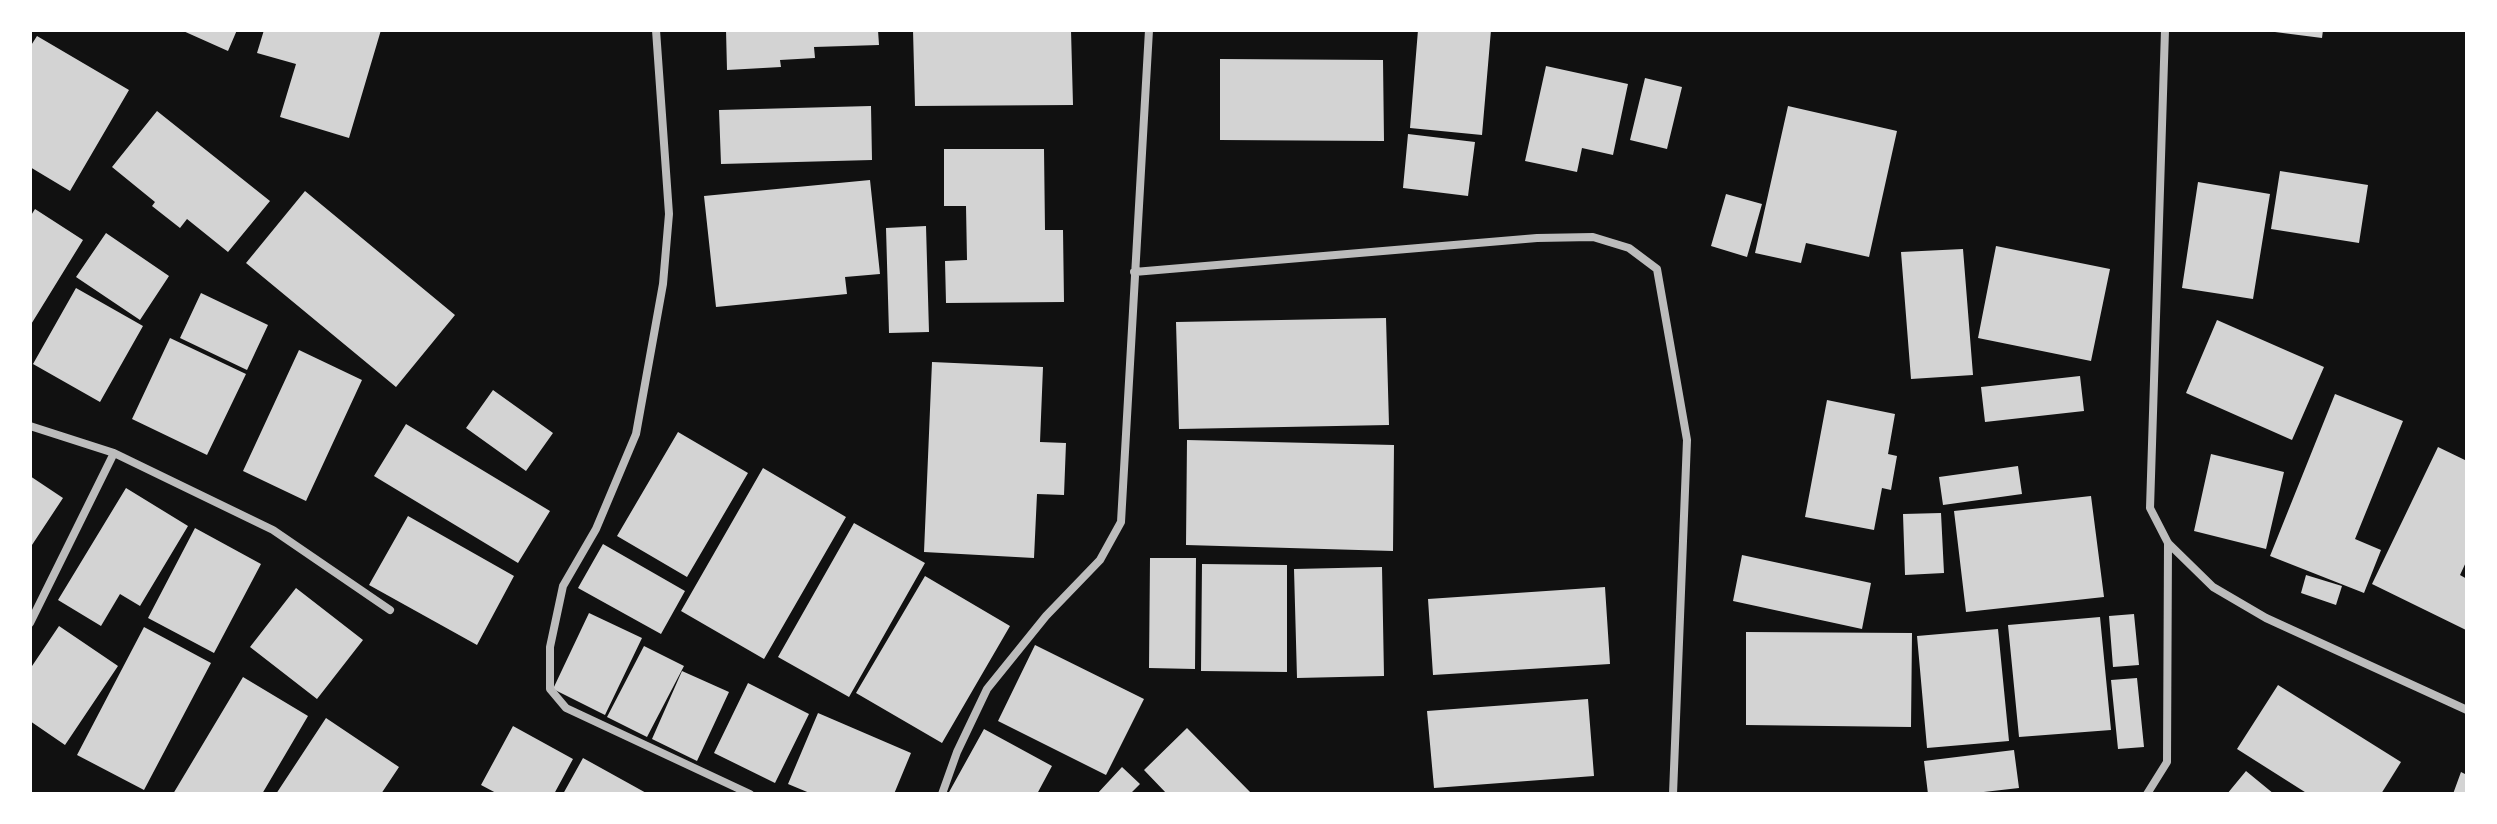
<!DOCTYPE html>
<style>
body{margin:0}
#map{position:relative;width:2497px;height:824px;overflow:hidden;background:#111;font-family:Raleway,sans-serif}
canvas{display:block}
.frame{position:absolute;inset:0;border:32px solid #fff;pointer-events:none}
</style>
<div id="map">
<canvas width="2497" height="824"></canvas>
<div class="frame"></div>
</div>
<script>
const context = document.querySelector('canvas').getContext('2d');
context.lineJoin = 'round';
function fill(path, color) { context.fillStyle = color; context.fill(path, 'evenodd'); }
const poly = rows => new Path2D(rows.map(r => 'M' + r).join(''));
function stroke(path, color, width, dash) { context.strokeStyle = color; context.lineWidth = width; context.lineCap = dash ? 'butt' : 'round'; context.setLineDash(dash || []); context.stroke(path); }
const building = poly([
 [181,30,237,30,228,51],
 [264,30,381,30,349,138,280,117,296,64,257,53],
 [726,30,878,30,879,45,814,47,815,58,780,60,781,67,727,70],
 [913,30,1071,30,1073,105,915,106],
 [1418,30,1491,30,1482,135,1410,128],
 [2275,30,2323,30,2322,38,2275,32],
 [37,36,129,90,70,191,30,167,30,47],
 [1220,59,1383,60,1384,141,1220,140],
 [1546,66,1628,84,1613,155,1582,148,1577,172,1525,161],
 [1645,78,1682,87,1667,149,1630,140],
 [871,106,872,160,721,164,719,110],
 [1788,106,1897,131,1869,257,1806,243,1801,263,1755,253],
 [157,111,270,201,228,252,187,219,180,228,152,206,155,202,112,167],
 [1408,134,1475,142,1468,196,1403,188],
 [944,149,1044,149,1045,230,1063,230,1064,302,946,303,945,261,967,260,966,206,944,206],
 [2280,171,2368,185,2359,243,2271,229],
 [870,180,880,274,845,277,847,294,716,307,704,196],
 [2198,182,2270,194,2253,299,2182,288],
 [305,191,455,315,396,387,246,263],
 [1726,194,1762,204,1747,257,1711,246],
 [35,209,83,240,30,326,30,217],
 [926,226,929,332,889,333,886,228],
 [106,233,169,276,140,320,76,277],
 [1996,246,2110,269,2091,361,1978,338],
 [1963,249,1973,375,1911,379,1901,252],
 [76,288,143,326,100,402,33,364],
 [201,293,268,325,247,370,180,338],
 [1386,318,1389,425,1179,429,1176,322],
 [2217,320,2324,367,2292,440,2186,393],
 [170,338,246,374,207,455,132,419],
 [299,350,362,380,306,501,243,471],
 [932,362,1043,367,1040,442,1066,443,1064,495,1037,494,1034,558,924,552],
 [2080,376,2084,411,1985,422,1981,387],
 [493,390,553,433,526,471,466,428],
 [2335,394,2403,421,2355,539,2381,550,2364,593,2270,556],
 [1827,400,1895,414,1888,454,1897,456,1891,490,1882,488,1874,530,1805,517],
 [406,424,550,511,518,563,374,476],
 [678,432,748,473,687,577,617,536],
 [1187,440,1394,445,1393,551,1186,545],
 [2438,447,2467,461,2467,560,2460,575,2467,579,2466,630,2372,584],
 [2211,454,2284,472,2266,549,2194,531],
 [2018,466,2022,494,1943,505,1939,477],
 [763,468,846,517,764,659,681,611],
 [30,476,63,498,30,548],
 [126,488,188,526,140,606,120,594,101,626,58,600],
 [2091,496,2104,597,1966,612,1954,511],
 [1941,513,1944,573,1905,575,1903,514],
 [408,516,514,576,477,645,369,585],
 [854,523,925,563,849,697,778,657],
 [195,528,261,564,214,653,148,618],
 [603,544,685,591,661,634,578,588],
 [1742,555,1871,583,1862,629,1733,601],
 [1150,558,1196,558,1195,669,1149,668],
 [1202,564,1287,565,1287,672,1201,671],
 [1382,567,1384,676,1297,678,1294,569],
 [2306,575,2342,586,2336,605,2301,593],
 [925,576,1010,626,942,743,856,693],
 [1605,587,1610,664,1433,675,1428,599],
 [296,588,363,640,317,699,250,647],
 [589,613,642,638,605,715,553,689],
 [2134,614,2139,665,2113,667,2109,616],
 [2100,617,2111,730,2019,737,2008,625],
 [59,626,118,666,65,745,30,721,30,669],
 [144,627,211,663,144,790,77,755],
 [1998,629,2009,741,1927,748,1917,636],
 [1746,632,1912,633,1911,727,1746,725],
 [1035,645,1144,699,1106,775,998,721],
 [644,646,684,666,647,737,607,717],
 [682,671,729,692,697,761,652,739],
 [243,677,308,716,262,794,173,794],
 [2137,678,2144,747,2118,749,2111,680],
 [748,683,809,714,775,783,714,753],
 [2278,685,2401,762,2381,794,2308,794,2237,749],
 [1588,699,1594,776,1434,788,1427,711],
 [818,713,911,753,894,794,812,794,788,784],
 [326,718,399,767,381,794,276,794],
 [513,726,573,759,554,794,498,794,481,785],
 [1187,728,1252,794,1167,794,1144,770],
 [984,729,1052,766,1037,794,948,794],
 [2014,750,2019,788,1966,794,1928,794,1924,761],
 [583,758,648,794,563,794],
 [1122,767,1140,784,1130,794,1097,794],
 [2246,771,2274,794,2227,794],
 [2461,772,2467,775,2467,794,2453,794]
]);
const minor = poly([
 [656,30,669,214,663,284,636,434,596,529,563,586,550,647,550,689,566,708,750,794],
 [2165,30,2150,508,2168,543,2213,587,2266,618,2467,710],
 [1134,272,1537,238,1593,237,1629,248,1657,269,1687,440,1673,794],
 [30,426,114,453,273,530,390,610],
 [30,623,114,453],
 [942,794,957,752,987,689,1046,616,1100,560,1121,522,1149,30],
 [2147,794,2167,762,2168,543]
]);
fill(building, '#d3d3d3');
stroke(minor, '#bcbcbc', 8);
</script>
